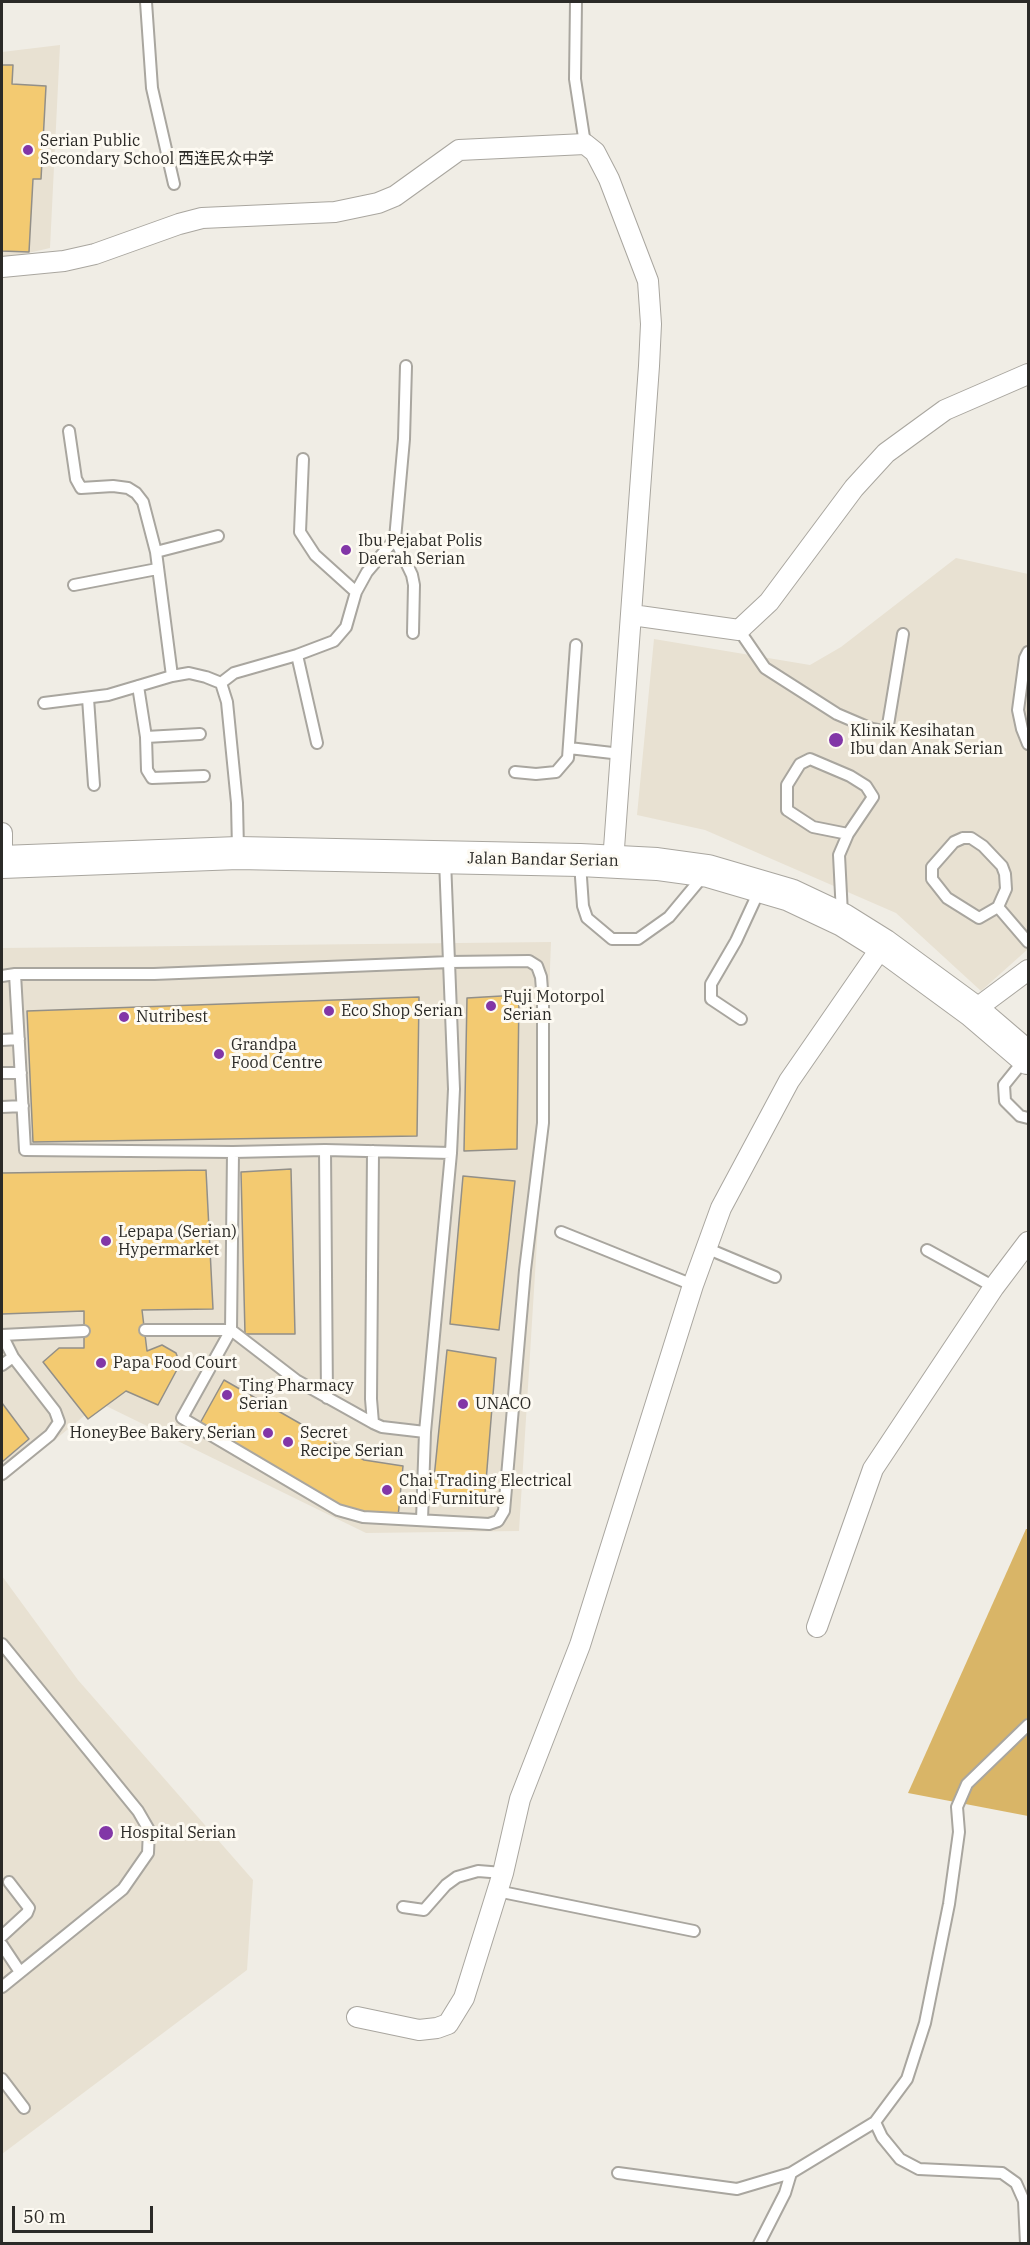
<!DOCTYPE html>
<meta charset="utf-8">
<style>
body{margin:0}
#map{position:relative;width:1030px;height:2245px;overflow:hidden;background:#f0ede5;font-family:"IBM Plex Serif",serif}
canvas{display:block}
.frame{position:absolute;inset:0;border:3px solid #2b2a27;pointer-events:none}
.scale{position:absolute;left:12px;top:2206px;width:141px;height:27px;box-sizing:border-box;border:3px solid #2b2a27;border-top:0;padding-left:8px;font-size:18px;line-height:21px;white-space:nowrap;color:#2b2a27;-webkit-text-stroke:4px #fdfaf2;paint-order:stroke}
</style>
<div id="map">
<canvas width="1030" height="2245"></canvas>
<div class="frame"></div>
<div class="scale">50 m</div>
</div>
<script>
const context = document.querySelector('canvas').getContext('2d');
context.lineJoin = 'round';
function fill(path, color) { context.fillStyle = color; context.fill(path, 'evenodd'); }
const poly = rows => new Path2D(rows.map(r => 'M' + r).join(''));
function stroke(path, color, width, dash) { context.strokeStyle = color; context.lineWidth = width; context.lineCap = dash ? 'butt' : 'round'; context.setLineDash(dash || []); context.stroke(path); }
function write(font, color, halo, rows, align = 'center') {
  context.font = font + ' "IBM Plex Serif","Noto Sans SC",serif'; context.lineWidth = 6; context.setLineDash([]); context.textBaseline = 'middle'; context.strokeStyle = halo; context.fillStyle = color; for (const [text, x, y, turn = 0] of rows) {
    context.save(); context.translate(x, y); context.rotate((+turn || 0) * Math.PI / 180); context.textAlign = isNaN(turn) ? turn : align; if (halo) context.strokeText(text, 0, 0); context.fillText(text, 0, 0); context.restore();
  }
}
const built = poly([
 [60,45,50,248,2,259,2,52],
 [956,558,1028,574,1028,949,981,991,896,913,705,830,637,815,654,639,810,665,841,647],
 [551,942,544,1129,519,1531,366,1533,100,1403,2,1483,2,948],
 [2,1576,78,1680,253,1880,247,1970,2,2154]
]);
const green = poly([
 [1026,1529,1028,1529,1028,1816,908,1793]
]);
const building = poly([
 [2,65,13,65,12,84,46,86,41,179,33,179,29,252,2,251,2,65],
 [519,995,517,1149,464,1151,467,998,519,995],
 [419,997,417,1136,33,1142,27,1011,419,997],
 [291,1169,295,1334,245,1334,241,1172,291,1169],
 [206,1170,213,1309,142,1310,147,1351,162,1345,176,1353,180,1364,158,1405,126,1391,88,1419,43,1362,59,1348,84,1348,84,1311,2,1314,2,1173,206,1170],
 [463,1176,515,1181,499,1330,450,1324,463,1176],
 [447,1350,496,1358,484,1506,432,1498,447,1350],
 [224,1380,364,1460,403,1466,398,1517,346,1510,199,1425,224,1380],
 [2,1403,29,1439,2,1462,2,1403]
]);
const lane = poly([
 [146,2,152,88,174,184],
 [576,2,575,79,585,144],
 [69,431,76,479,81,488,113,486,128,488,136,493,143,502,156,552,172,676],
 [303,459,300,532,315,555,356,592],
 [395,539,412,575,414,585,413,633],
 [156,552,218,536],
 [74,585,157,569],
 [739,630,765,668,837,714,872,729,883,731,888,725,903,634],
 [1028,652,1025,658,1018,710,1022,729,1028,744],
 [297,655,317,743],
 [138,686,146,737,200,734],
 [88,698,94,785],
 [44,703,108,695,172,676,189,673,206,677,221,683],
 [146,737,147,770,152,778,204,776],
 [569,748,621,754],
 [515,772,536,774,556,772,568,758,576,645],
 [963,838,971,838,983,846,1002,866,1005,874,1006,889,998,907,979,918,947,898,932,879,932,867,954,842,963,838],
 [238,850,237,803,227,702,221,683,234,673,297,655,334,641,346,627,356,592,367,572,395,539,404,439,406,366],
 [580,863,583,906,587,918,612,939,638,939,669,917,704,875],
 [998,907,1028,942],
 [842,914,839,855,848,834,873,797,866,786,850,776,810,759,800,764,787,785,787,810,813,827,848,834],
 [15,974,25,1150,233,1152,325,1150,451,1153],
 [2,976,15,974,154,974,450,962,529,961,537,966,541,977,543,1003,543,1123,525,1270,504,1511,498,1521,489,1524,363,1517,338,1510,182,1418,231,1330,145,1330],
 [741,1019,711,999,711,984,736,941,760,889],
 [2,1040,19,1039],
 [1025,1059,1004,1085,1005,1101,1020,1116,1028,1118],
 [2,1073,21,1073],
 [2,1107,23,1106],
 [325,1150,327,1398],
 [373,1151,371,1399,373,1423],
 [233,1152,231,1330,296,1380,373,1423,382,1427,425,1432,451,1153,454,1089,445,860],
 [561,1232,693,1285],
 [706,1248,775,1277],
 [927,1250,994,1287],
 [2,1335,84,1331],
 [2,1365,13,1357],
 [2,1474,50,1435,59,1422,55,1411,13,1357,2,1335],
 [422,1520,425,1432],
 [2,1644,138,1811,149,1830,148,1853,123,1889,2,1987],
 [497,1891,694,1931],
 [403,1907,424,1910,446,1885,457,1877,478,1871,503,1873],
 [2,1936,27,1913,29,1908,9,1882],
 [2,1945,20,1972],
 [2,2079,24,2108],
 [875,2122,882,2137,900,2159,919,2169,1002,2173,1016,2183,1024,2201,1026,2244],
 [618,2173,737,2189,791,2173],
 [759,2244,785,2193,791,2173,875,2122,907,2079,925,2023,949,1904,959,1832,957,1807,967,1784,1028,1725]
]);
const street = poly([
 [2,267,64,261,95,254,179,224,202,218,335,212,378,203,395,196,459,150,585,144,595,152,609,179,648,281,651,324,649,366,613,862],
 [632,615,739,630,769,602,854,488,886,453,945,410,1028,374],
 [2,833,2,862],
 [973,1011,1028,970],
 [817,1627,873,1469,994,1287,1028,1242],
 [357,2017,419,2030,437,2028,448,2024,464,1998,503,1873,520,1799,580,1645,693,1285,721,1208,789,1081,883,945]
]);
const primary = poly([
 [2,862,238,853,580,860,657,864,708,871,790,895,843,920,883,945,973,1011,1028,1058]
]);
const markers = [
 [28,150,6,"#8236a7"],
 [346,550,6,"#8236a7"],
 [836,740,8,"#8236a7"],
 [491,1006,6,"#8236a7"],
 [329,1011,6,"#8236a7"],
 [124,1017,6,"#8236a7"],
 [219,1054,6,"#8236a7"],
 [106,1241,6,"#8236a7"],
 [101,1363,6,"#8236a7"],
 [227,1395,6,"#8236a7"],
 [463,1404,6,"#8236a7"],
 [268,1433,6,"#8236a7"],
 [288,1442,6,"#8236a7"],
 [387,1490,6,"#8236a7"],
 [106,1833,8,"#8236a7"]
];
const poiNames = [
 ["Serian Public",40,141],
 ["Secondary School 西连民众中学",40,159],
 ["Ibu Pejabat Polis",358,541],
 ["Daerah Serian",358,559],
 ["Klinik Kesihatan",850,731],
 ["Ibu dan Anak Serian",850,749],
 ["Fuji Motorpol",503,997],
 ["Serian",503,1015],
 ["Eco Shop Serian",341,1011],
 ["Nutribest",136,1017],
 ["Grandpa",231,1045],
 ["Food Centre",231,1063],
 ["Lepapa (Serian)",118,1232],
 ["Hypermarket",118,1250],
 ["Papa Food Court",113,1363],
 ["Ting Pharmacy",239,1386],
 ["Serian",239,1404],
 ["UNACO",475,1404],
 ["HoneyBee Bakery Serian",256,1433,"right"],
 ["Secret",300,1433],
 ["Recipe Serian",300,1451],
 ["Chai Trading Electrical",399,1481],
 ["and Furniture",399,1499],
 ["Hospital Serian",120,1833]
];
const streetNames = [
 ["Jalan Bandar Serian",543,860,1]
];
fill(built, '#e8e1d2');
fill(green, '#d9b567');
fill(building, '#f3ca71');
stroke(building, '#928f88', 1.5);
stroke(lane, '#a9a69f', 14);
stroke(street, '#a9a69f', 22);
stroke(primary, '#a9a69f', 34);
stroke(lane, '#fff', 10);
stroke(street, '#fff', 20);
stroke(primary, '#fff', 32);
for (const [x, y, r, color] of markers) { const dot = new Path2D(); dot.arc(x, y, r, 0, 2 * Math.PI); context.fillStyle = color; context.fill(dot); stroke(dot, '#fdfaf2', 2); }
write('16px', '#2b2a27', '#fdfaf2', poiNames, 'left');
write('16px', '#2b2a27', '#fdfaf2', streetNames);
</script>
